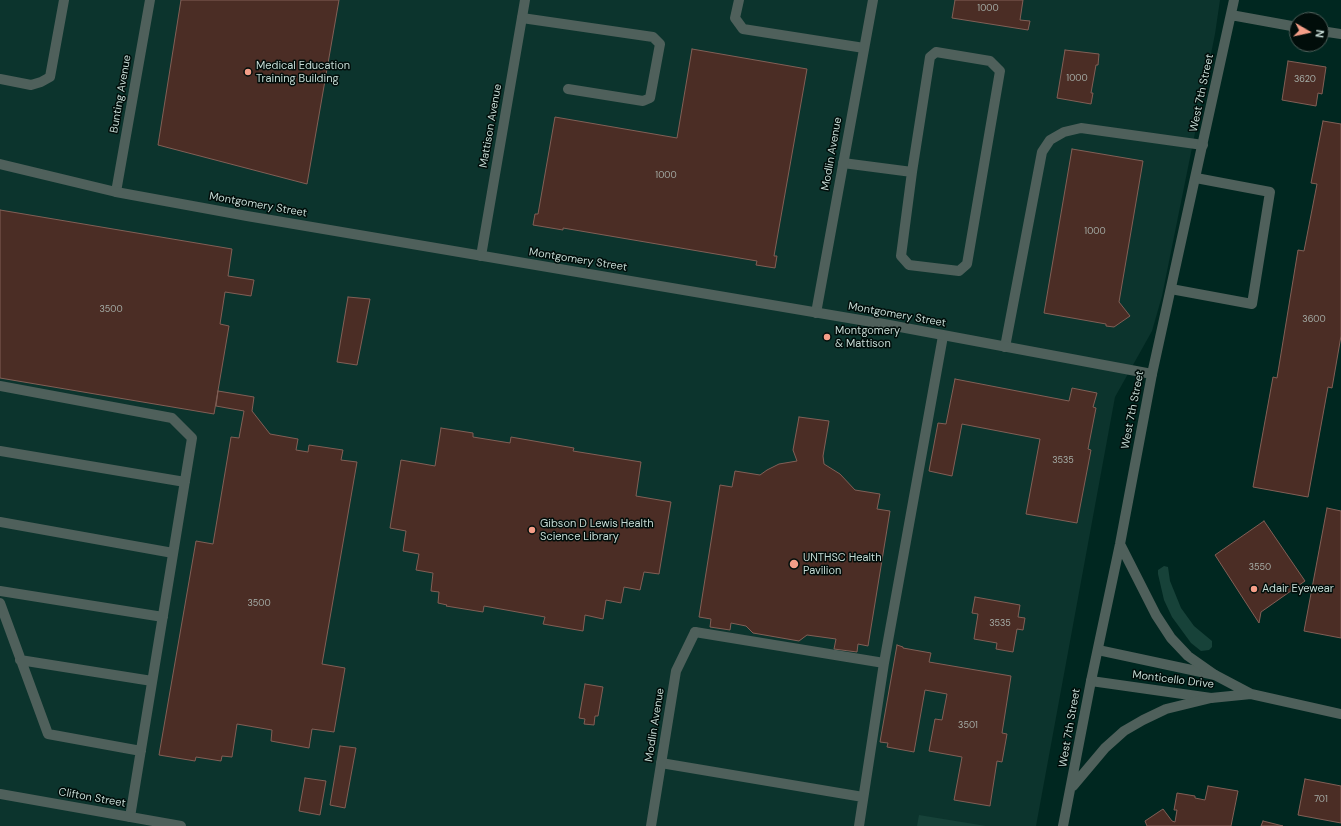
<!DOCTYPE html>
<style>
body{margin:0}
#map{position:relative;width:1341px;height:826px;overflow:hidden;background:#002720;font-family:"DM Sans",sans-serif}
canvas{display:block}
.north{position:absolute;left:1289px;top:12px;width:40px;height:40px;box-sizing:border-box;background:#010d0a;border:1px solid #4f5f5a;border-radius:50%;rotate:99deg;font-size:11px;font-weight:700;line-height:16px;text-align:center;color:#c4d9d3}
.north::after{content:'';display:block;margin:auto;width:14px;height:18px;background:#f49e88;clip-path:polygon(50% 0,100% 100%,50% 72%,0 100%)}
</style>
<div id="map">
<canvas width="1341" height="826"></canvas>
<div class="north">N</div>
</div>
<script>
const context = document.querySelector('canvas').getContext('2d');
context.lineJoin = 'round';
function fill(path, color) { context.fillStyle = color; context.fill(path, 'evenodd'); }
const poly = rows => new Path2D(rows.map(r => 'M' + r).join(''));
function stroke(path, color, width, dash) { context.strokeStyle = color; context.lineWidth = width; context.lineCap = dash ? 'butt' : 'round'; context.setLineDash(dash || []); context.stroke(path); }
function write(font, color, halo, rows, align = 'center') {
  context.font = font + ' "DM Sans",sans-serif'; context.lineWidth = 3; context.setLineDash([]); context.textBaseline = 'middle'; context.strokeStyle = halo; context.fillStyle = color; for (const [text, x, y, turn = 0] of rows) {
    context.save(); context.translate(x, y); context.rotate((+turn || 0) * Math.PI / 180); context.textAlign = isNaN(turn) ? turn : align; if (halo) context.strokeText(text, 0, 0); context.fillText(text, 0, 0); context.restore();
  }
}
const built = poly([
 [0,0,1220,0,1215,34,1162,296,1152,331,1115,397,1036,826,0,826]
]);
const green = poly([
 [1164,566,1168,567,1170,581,1181,608,1194,626,1212,641,1212,647,1209,650,1201,651,1191,643,1172,617,1164,600,1158,574,1158,570],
 [919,815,986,826,917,826]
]);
const building = poly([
 [181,0,339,0,307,184,158,145,181,0],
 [955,0,1023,0,1020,20,1030,21,1028,30,952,18,955,0],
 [692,49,807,69,774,256,777,256,775,268,756,265,757,261,563,228,563,230,533,225,535,214,538,214,555,117,677,138,692,49],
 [1065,50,1099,54,1098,65,1096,65,1091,93,1093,93,1091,104,1057,98,1065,50],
 [1288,61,1326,67,1322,94,1318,93,1316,106,1282,100,1288,61],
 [1323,121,1341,124,1341,336,1332,388,1328,387,1308,497,1253,487,1273,377,1277,378,1298,250,1304,251,1317,184,1311,183,1323,121],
 [1072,149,1143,161,1119,302,1130,316,1114,327,1106,326,1106,324,1044,313,1072,149],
 [0,210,232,249,228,276,254,280,251,296,225,292,220,324,229,326,214,414,0,378,0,210],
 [348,297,370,299,357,365,337,362,348,297],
 [955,379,1069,401,1072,388,1097,393,1093,407,1096,408,1088,449,1091,450,1077,523,1026,514,1040,439,962,424,952,476,929,471,938,423,946,424,955,379],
 [218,391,254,397,252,411,270,434,298,439,296,450,308,452,309,445,343,450,341,460,357,462,322,664,345,668,334,732,312,729,309,748,271,741,272,730,237,724,232,757,222,756,221,761,196,757,195,761,159,755,196,541,213,544,231,437,239,438,244,411,216,406,218,391],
 [799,417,829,421,823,456,824,464,840,474,855,490,880,494,877,509,890,511,868,646,858,644,857,652,834,649,836,639,807,635,799,641,753,633,746,626,731,623,730,630,710,627,711,619,699,617,720,485,732,487,735,471,760,475,767,470,779,464,797,461,793,450,799,417],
 [441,428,473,433,473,437,510,443,511,437,574,448,573,451,641,462,636,496,671,502,659,574,644,572,640,590,624,587,621,603,606,600,603,619,585,615,583,631,543,624,545,617,484,606,483,612,446,606,447,605,438,603,439,592,431,591,433,573,416,570,419,554,403,551,406,531,390,528,401,460,435,466,441,428],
 [1327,508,1341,511,1341,638,1304,631,1327,508],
 [1264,521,1305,581,1261,612,1259,623,1215,555,1264,521],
 [975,597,1020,605,1018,617,1025,618,1023,630,1017,629,1013,652,996,649,997,643,974,639,978,614,972,613,975,597],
 [897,645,903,647,903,648,931,653,929,662,1011,676,1002,733,1007,734,1002,762,997,761,990,806,954,800,962,757,929,751,935,719,942,720,947,694,925,690,914,752,887,747,888,743,880,742,897,645],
 [585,684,603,687,598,716,595,716,594,725,584,724,585,719,579,718,585,684],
 [340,746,356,748,345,808,330,805,340,746],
 [305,778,326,781,320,815,299,811,305,778],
 [1305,779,1341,786,1341,823,1298,815,1305,779],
 [1208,786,1238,791,1231,826,1147,826,1145,821,1163,809,1172,821,1175,822,1177,810,1174,810,1177,793,1195,796,1195,798,1205,800,1208,786],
 [1263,821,1283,826,1261,826,1263,821]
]);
const service = poly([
 [739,0,735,18,743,29,864,48],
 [522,18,653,37,660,44,650,98,643,101,568,89],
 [0,79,31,85,41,82,50,77,64,0],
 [843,163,912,172,930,57,936,52,990,61,1000,71,967,264,959,271,909,265,901,256,912,172],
 [1171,289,1252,304,1270,192,1196,178],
 [1005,347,1042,152,1050,140,1064,132,1081,128,1203,145],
 [0,386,172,418,192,438,130,817],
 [0,451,185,482],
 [0,522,173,553],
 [0,591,163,617],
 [0,603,48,734,141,751],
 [695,632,884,663,859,826],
 [20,660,152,681],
 [884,663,943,336],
 [661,763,863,797]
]);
const minor = poly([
 [1231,15,1297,27],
 [1321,31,1341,34],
 [116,192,150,0],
 [481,256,525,0],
 [816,313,873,0],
 [1152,374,1234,0],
 [1098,650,1215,675,1251,694,1341,714],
 [1091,681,1211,698,1251,694],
 [0,794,181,826],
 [651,826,676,671,695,632]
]);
const tertiary = poly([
 [0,164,116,192,247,216,884,324,1152,374,1120,544,1091,681,1063,826],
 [1120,544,1156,615,1171,638,1188,656,1215,675],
 [1073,786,1105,748,1124,731,1143,720,1166,709,1211,698]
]);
const markers = [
 [248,72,4,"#f49e88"],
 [827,337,4,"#f49e88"],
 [532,530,4,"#f49e88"],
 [794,564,5,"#f49e88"],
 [1254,589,4,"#f49e88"]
];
const numberNames = [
 ["1000",988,9],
 ["1000",1077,79],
 ["3620",1305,80],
 ["1000",666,176],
 ["1000",1095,232],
 ["3500",111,310],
 ["3600",1314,320],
 ["3535",1063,461],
 ["3550",1260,568],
 ["3500",259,604],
 ["3535",1000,624],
 ["3501",968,726],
 ["701",1321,800]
];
const poiNames = [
 ["Medical Education",256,66],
 ["Training Building",256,79],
 ["Montgomery",835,331],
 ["& Mattison",835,344],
 ["Gibson D Lewis Health",540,524],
 ["Science Library",540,537],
 ["UNTHSC Health",803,558],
 ["Pavilion",803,571],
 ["Adair Eyewear",1262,589]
];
const streetNames = [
 ["West 7th Street",1202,93,-78],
 ["Bunting Avenue",121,94,-80],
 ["Mattison Avenue",491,126,-80],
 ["Modlin Avenue",832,154,-80],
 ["Montgomery Street",258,205,10],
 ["Montgomery Street",578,260,9],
 ["Montgomery Street",897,315,10],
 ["West 7th Street",1133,410,-79],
 ["Monticello Drive",1173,680,7],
 ["Modlin Avenue",655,725,-81],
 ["West 7th Street",1070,728,-80],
 ["Clifton Street",92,798,10]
];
fill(built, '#0c342d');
fill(green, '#174239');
fill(building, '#4b2d25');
stroke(building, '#815f56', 1);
stroke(service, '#4f605b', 10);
stroke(minor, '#4f605b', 10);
stroke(tertiary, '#4f605b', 10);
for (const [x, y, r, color] of markers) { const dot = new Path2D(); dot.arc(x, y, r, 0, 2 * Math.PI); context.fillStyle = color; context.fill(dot); stroke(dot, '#010d0a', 1.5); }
write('9px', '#a6aea8', null, numberNames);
write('11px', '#c4d9d3', '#010d0a', poiNames, 'left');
write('11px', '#c4d9d3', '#010d0a', streetNames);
</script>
